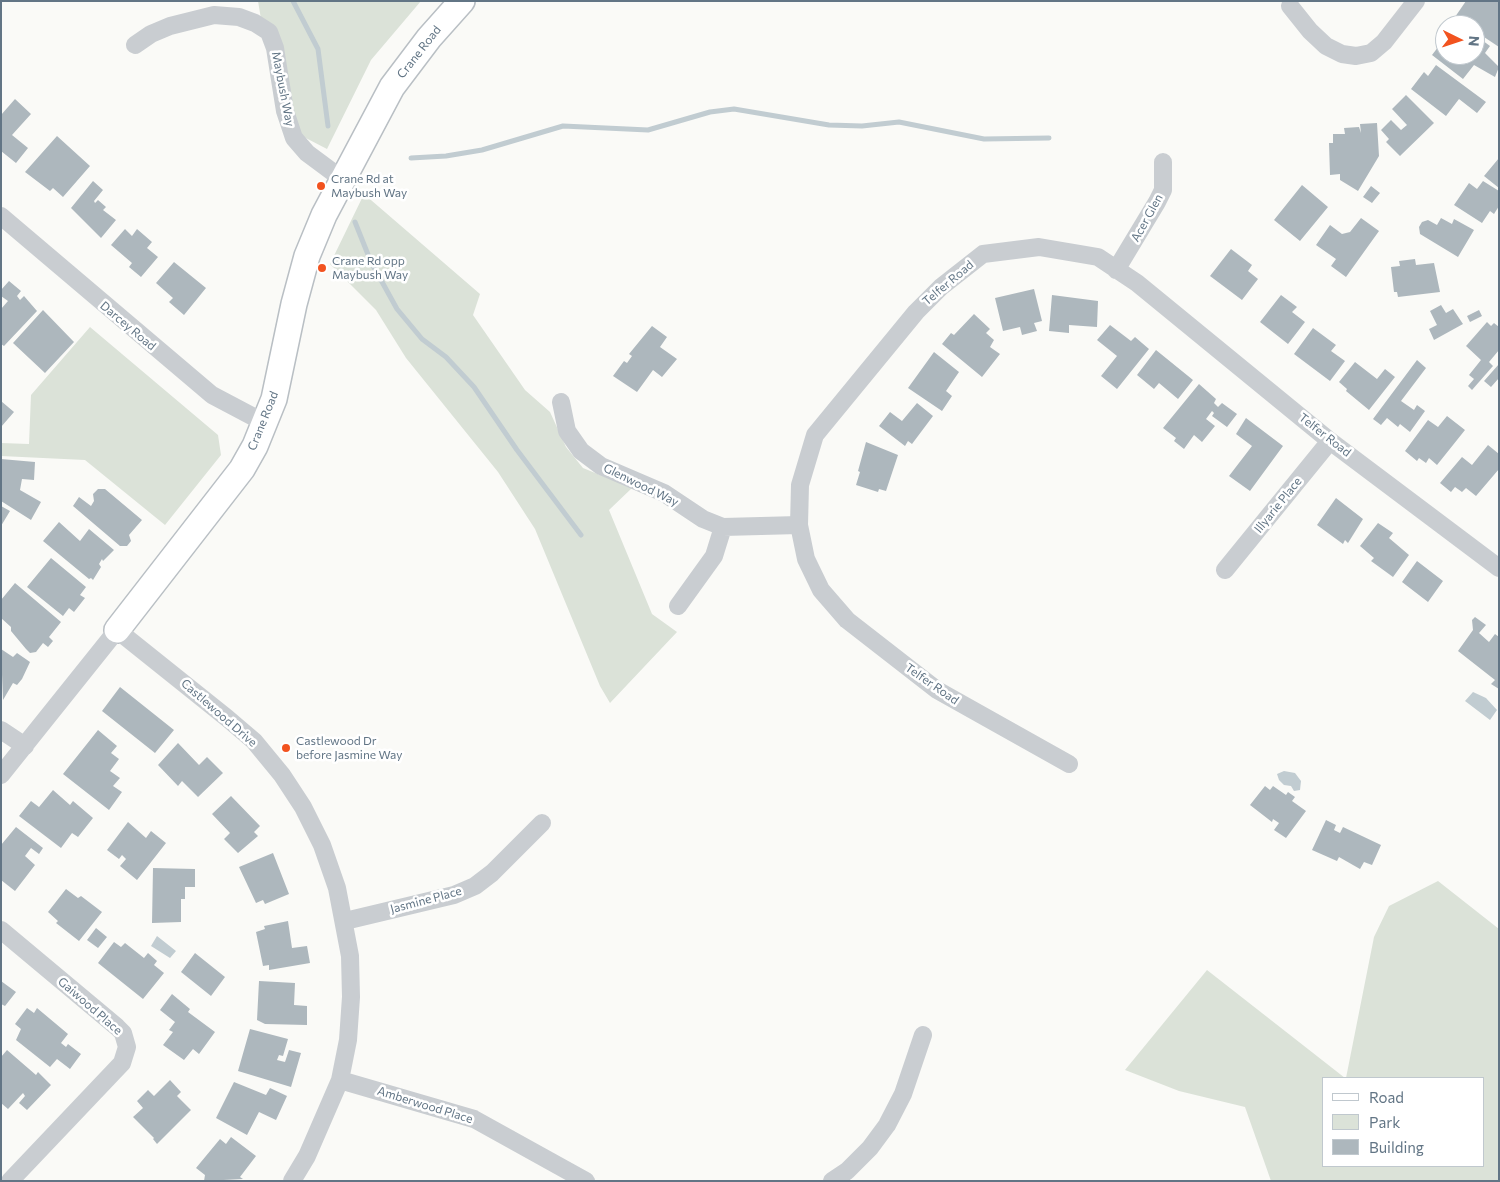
<!DOCTYPE html>
<style>
body{margin:0}
#map{position:relative;width:1500px;height:1182px;overflow:hidden;background:#fafaf7;font-family:Commissioner,sans-serif}
canvas{display:block}
.frame{position:absolute;inset:0;border:2px solid #627585;pointer-events:none}
.legend{position:absolute;left:1322px;top:1077px;width:162px;height:90px;box-sizing:border-box;background:#fff;border:1px solid #c0c8ce;margin:0;padding:6px 9px;list-style:none;font-size:15px;color:#627585}
.legend li{display:flex;align-items:center;gap:10px;height:25px}
.legend b{width:25px;border:1px solid #c0c8ce}
.north{position:absolute;left:1435px;top:15px;width:50px;height:50px;box-sizing:border-box;background:#fff;border:1px solid #c0c8ce;border-radius:50%;rotate:94deg;font-size:14px;font-weight:700;line-height:20px;text-align:center;color:#627585}
.north::after{content:'';display:block;margin:auto;width:18px;height:22px;background:#f2531f;clip-path:polygon(50% 0,100% 100%,50% 72%,0 100%)}
</style>
<div id="map">
<canvas width="1500" height="1182"></canvas>
<div class="frame"></div>
<ul class="legend">
<li><b style="height:6px;background:#fff"></b>Road</li>
<li><b style="height:14px;background:#dbe2d8"></b>Park</li>
<li><b style="height:14px;background:#adb7bd"></b>Building</li>
</ul>
<div class="north">N</div>
</div>
<script>
const context = document.querySelector('canvas').getContext('2d');
context.lineJoin = 'round';
function fill(path, color) { context.fillStyle = color; context.fill(path, 'evenodd'); }
const poly = rows => new Path2D(rows.map(r => 'M' + r).join(''));
function stroke(path, color, width, dash) { context.strokeStyle = color; context.lineWidth = width; context.lineCap = dash ? 'butt' : 'round'; context.setLineDash(dash || []); context.stroke(path); }
function write(font, color, halo, rows, align = 'center') {
  context.font = font + ' Commissioner,sans-serif'; context.lineWidth = 5; context.setLineDash([]); context.textBaseline = 'middle'; context.strokeStyle = halo; context.fillStyle = color; for (const [text, x, y, turn = 0] of rows) {
    context.save(); context.translate(x, y); context.rotate((+turn || 0) * Math.PI / 180); context.textAlign = isNaN(turn) ? turn : align; if (halo) context.strokeText(text, 0, 0); context.fillText(text, 0, 0); context.restore();
  }
}
const green = poly([
 [258,1,421,1,371,60,327,149,300,135,261,19],
 [364,194,480,294,473,315,525,390,550,412,566,447,583,468,632,488,609,510,652,614,677,632,610,703,600,686,535,529,498,472,406,358,376,310,330,264],
 [90,327,218,435,221,455,165,525,85,460,1,456,1,443,29,444,31,395],
 [1438,881,1499,929,1499,1181,1271,1181,1245,1107,1179,1091,1125,1070,1207,970,1345,1078,1324,1078,1324,1166,1484,1166,1484,1078,1346,1078,1374,937,1389,906]
]);
const water = poly([
 [1473,692,1486,698,1497,710,1490,720,1465,701],
 [1284,771,1295,773,1301,781,1300,790,1294,791,1291,786,1284,785,1279,780,1277,774],
 [157,936,176,951,170,958,151,946]
]);
const stream = poly([
 [293,1,318,49,328,126],
 [411,158,446,156,482,150,563,126,648,130,710,112,734,109,829,125,862,126,899,122,984,139,1049,138],
 [355,222,371,262,397,309,422,339,446,357,474,387,517,450,581,535]
]);
const building = poly([
 [1466,1,1499,1,1499,47,1475,31,1475,25,1467,25,1455,17],
 [1475,35,1490,46,1485,53,1499,67,1495,77,1474,65,1463,79,1432,55,1445,38,1445,55,1475,55],
 [1436,65,1486,102,1477,113,1459,99,1446,116,1411,89,1424,72,1428,76],
 [1406,95,1434,123,1400,156,1386,142,1389,139,1381,130,1391,120,1401,130,1407,125,1392,109],
 [15,99,31,114,12,135,28,148,16,163,1,151,1,115],
 [1377,123,1379,156,1358,191,1340,180,1340,174,1330,175,1329,143,1333,143,1333,134,1345,134,1344,128,1359,127,1361,133,1360,124],
 [57,136,90,166,63,197,53,188,50,191,25,172],
 [1499,158,1499,188,1484,176],
 [93,181,103,190,94,201,95,203,98,200,106,207,103,210,116,220,101,238,71,208],
 [1483,181,1499,191,1499,206,1494,214,1490,211,1482,223,1454,205,1469,183,1477,189],
 [1302,185,1328,207,1300,241,1274,220],
 [1371,186,1380,193,1372,203,1363,197],
 [1361,218,1379,231,1346,277,1331,266,1336,259,1316,245,1330,225,1342,234,1350,232],
 [1441,218,1452,224,1454,219,1474,230,1458,257,1420,234,1419,227,1422,222,1428,220,1437,225],
 [125,229,132,236,137,229,152,242,147,248,158,257,141,277,129,267,132,263,111,245],
 [1231,249,1252,265,1248,271,1258,279,1242,300,1210,276],
 [1415,259,1416,265,1434,263,1440,292,1398,297,1397,292,1394,292,1391,267,1400,266,1399,261],
 [174,262,206,288,184,315,169,302,173,298,156,283],
 [9,281,21,291,17,296,20,300,24,296,37,311,4,346,1,344,1,309,8,301,1,296,1,290],
 [1034,289,1042,321,1034,323,1037,331,1022,335,1020,327,1003,331,995,298],
 [1052,295,1098,301,1097,327,1069,325,1069,333,1049,331],
 [1281,295,1297,307,1292,312,1305,322,1288,344,1260,322],
 [1441,305,1446,313,1453,309,1463,324,1434,340,1429,329,1437,325,1430,311],
 [43,310,74,342,45,373,13,343],
 [1479,310,1482,316,1470,322,1467,316],
 [974,314,990,329,986,333,994,340,990,347,1000,354,982,377,942,344,951,333,954,335],
 [1487,322,1491,326,1494,323,1499,327,1499,350,1489,362,1493,366,1472,390,1468,386,1474,379,1469,375,1481,360,1466,346],
 [1110,325,1131,341,1135,337,1149,349,1117,389,1101,376,1117,356,1097,340],
 [652,326,667,337,660,347,677,359,662,377,653,370,637,392,613,376,624,361,627,363,632,356,629,354],
 [1313,328,1336,345,1331,351,1345,361,1330,381,1294,354],
 [1156,350,1193,380,1178,399,1159,383,1154,389,1137,375],
 [934,352,959,372,946,391,952,396,942,411,908,388],
 [1417,360,1426,368,1401,401,1414,410,1417,405,1425,411,1410,432,1400,424,1398,427,1387,418,1381,425,1373,419],
 [1355,362,1377,379,1385,369,1395,377,1369,410,1346,391,1347,389,1339,382],
 [1499,364,1499,378,1491,387,1484,381],
 [1199,384,1216,399,1214,403,1218,407,1222,403,1237,414,1227,427,1212,416,1214,413,1212,411,1206,419,1215,426,1202,442,1194,435,1184,449,1174,441,1176,438,1163,428],
 [1,401,14,412,1,427],
 [917,403,933,416,912,444,908,441,905,446,879,426,890,412,902,421],
 [1447,416,1465,430,1437,465,1429,458,1426,463,1419,458,1417,461,1405,451,1428,420,1438,427],
 [1246,418,1283,446,1250,491,1229,476,1252,446,1236,434],
 [866,442,898,455,886,491,879,489,878,492,856,485,860,472,858,471],
 [1488,445,1499,454,1499,469,1476,496,1466,488,1462,492,1455,487,1451,492,1440,483,1462,457,1472,465],
 [1,459,35,462,34,480,22,479,20,490,41,502,31,520,1,501],
 [98,489,105,489,142,520,129,535,131,541,127,546,120,546,73,506,79,497,91,506,94,501,93,494],
 [1336,498,1363,519,1348,543,1345,540,1343,544,1317,525],
 [1,506,10,511,1,526],
 [59,522,80,541,89,529,114,550,103,561,102,559,99,564,101,567,93,580,91,578,89,579,43,541],
 [1378,523,1393,533,1389,538,1409,555,1393,577,1371,561,1374,558,1360,546],
 [51,558,86,587,80,595,85,598,74,612,69,608,63,616,27,587],
 [1417,561,1443,581,1428,602,1402,582],
 [15,583,61,622,49,637,53,641,48,647,43,643,36,652,30,653,26,649,11,631,11,627,1,618,1,600],
 [1475,617,1486,625,1479,633,1489,642,1495,634,1499,637,1499,689,1491,684,1495,680,1458,651,1473,630,1472,620],
 [1,649,13,657,17,653,30,662,22,679,17,685,13,683,3,700],
 [120,687,174,730,155,753,102,711],
 [98,730,117,746,111,753,119,759,110,771,120,778,113,786,122,792,109,810,63,774],
 [178,743,199,765,207,757,223,773,198,797,182,781,178,786,158,765],
 [1265,786,1270,790,1273,786,1286,795,1288,792,1295,797,1292,801,1306,811,1286,838,1274,830,1279,823,1273,819,1272,822,1250,805],
 [53,790,70,805,73,801,93,818,78,837,72,833,61,848,19,816,31,801,39,807],
 [231,796,260,826,254,832,258,836,238,853,224,839,230,833,212,814],
 [1326,820,1336,825,1334,830,1340,833,1343,827,1381,845,1372,865,1364,862,1360,869,1339,857,1337,861,1312,850],
 [128,822,146,838,151,831,166,843,137,880,120,866,126,859,122,855,119,859,107,850],
 [16,827,43,848,39,854,31,848,25,856,35,865,15,891,1,880,1,845],
 [273,853,289,894,265,904,263,900,256,903,239,867],
 [153,868,195,869,195,887,185,887,185,899,181,899,181,922,152,923],
 [66,889,78,898,81,896,102,912,79,941,56,923,58,921,48,912],
 [288,921,292,948,307,946,310,963,269,970,269,965,263,966,256,932,265,929,264,926],
 [96,928,107,937,98,948,87,940],
 [114,942,121,947,125,943,144,958,148,953,157,961,154,965,164,973,143,999,98,963],
 [195,953,225,977,211,996,181,972],
 [1,981,16,992,5,1006,1,1004],
 [259,981,295,983,294,1005,307,1006,307,1025,265,1024,257,1020],
 [172,994,190,1009,188,1012,215,1032,199,1054,193,1049,184,1060,163,1045,173,1032,169,1030,175,1022,160,1010],
 [27,1008,34,1013,37,1008,68,1034,61,1043,66,1047,68,1044,81,1054,70,1069,57,1059,50,1067,16,1040,21,1029,15,1024],
 [250,1029,288,1039,283,1056,279,1055,277,1060,285,1062,289,1050,301,1053,291,1087,238,1071],
 [7,1050,36,1075,38,1072,51,1085,27,1110,19,1103,25,1096,23,1093,8,1109,1,1103,1,1057],
 [170,1080,181,1092,177,1096,191,1110,157,1144,153,1139,154,1138,133,1117,143,1108,137,1101,148,1090,154,1096],
 [234,1082,266,1095,270,1088,287,1096,276,1120,259,1112,247,1135,216,1118],
 [231,1137,256,1156,240,1177,243,1179,204,1181,205,1175,196,1168,220,1139,226,1144]
]);
const street = poly([
 [1290,6,1310,31,1326,46,1342,54,1356,56,1371,53,1384,42,1416,1],
 [135,45,151,34,170,26,214,15,239,17,255,23,269,32,275,48,285,111,294,138,307,153,342,179],
 [1,216,212,395,265,423],
 [1116,270,1157,202,1163,190,1163,162],
 [561,402,567,431,581,451,601,466,664,493,703,519,723,527,799,525],
 [1225,570,1330,441],
 [678,606,714,556,723,527],
 [1,730,25,746],
 [1069,764,937,690,847,620,821,590,806,559,799,525,800,485,815,435,916,312,941,287,983,254,1039,247,1098,257,1137,283,1330,441,1499,568],
 [1,775,117,630,227,718,254,741,282,775,303,807,322,845,337,888,350,956,351,997,348,1040,340,1080,307,1156,292,1181],
 [345,921,454,895,475,886,492,873,542,823],
 [1,930,117,1027,123,1033,127,1047,122,1063,10,1181],
 [340,1080,474,1119,586,1181],
 [832,1181,847,1171,870,1148,887,1125,903,1094,923,1035]
]);
const secondary = poly([
 [117,630,242,469,255,446,274,399,294,304,307,256,324,215,392,87,429,38,462,1]
]);
const markers = [
 [321,186,5,"#f2531f"],
 [322,268,5,"#f2531f"],
 [286,748,5,"#f2531f"]
];
const streetNames = [
 ["Crane Road",419,52,-52],
 ["Maybush Way",283,89,79],
 ["Acer Glen",1147,218,-61],
 ["Telfer Road",948,283,-40],
 ["Darcey Road",128,326,40],
 ["Crane Road",263,421,-68],
 ["Telfer Road",1325,435,38],
 ["Glenwood Way",641,485,26],
 ["Illyarie Place",1278,505,-51],
 ["Telfer Road",932,684,35],
 ["Castlewood Drive",219,713,41],
 ["Jasmine Place",426,900,-15],
 ["Gaiwood Place",90,1006,41],
 ["Amberwood Place",425,1105,17]
];
const poiNames = [
 ["Crane Rd at",331,179],
 ["Maybush Way",331,193],
 ["Crane Rd opp",332,261],
 ["Maybush Way",332,275],
 ["Castlewood Dr",296,741],
 ["before Jasmine Way",296,755]
];
fill(green, '#dbe2d8');
fill(water, '#c1ccd1');
stroke(stream, '#c1ccd1', 5);
fill(building, '#adb7bd');
stroke(secondary, '#b9bfc4', 28);
stroke(street, '#c9cdd1', 18);
stroke(secondary, '#fff', 25);
for (const [x, y, r, color] of markers) { const dot = new Path2D(); dot.arc(x, y, r, 0, 2 * Math.PI); context.fillStyle = color; context.fill(dot); stroke(dot, '#fff', 2); }
write('12px', '#627585', '#fff', streetNames);
write('12px', '#627585', '#fff', poiNames, 'left');
</script>
